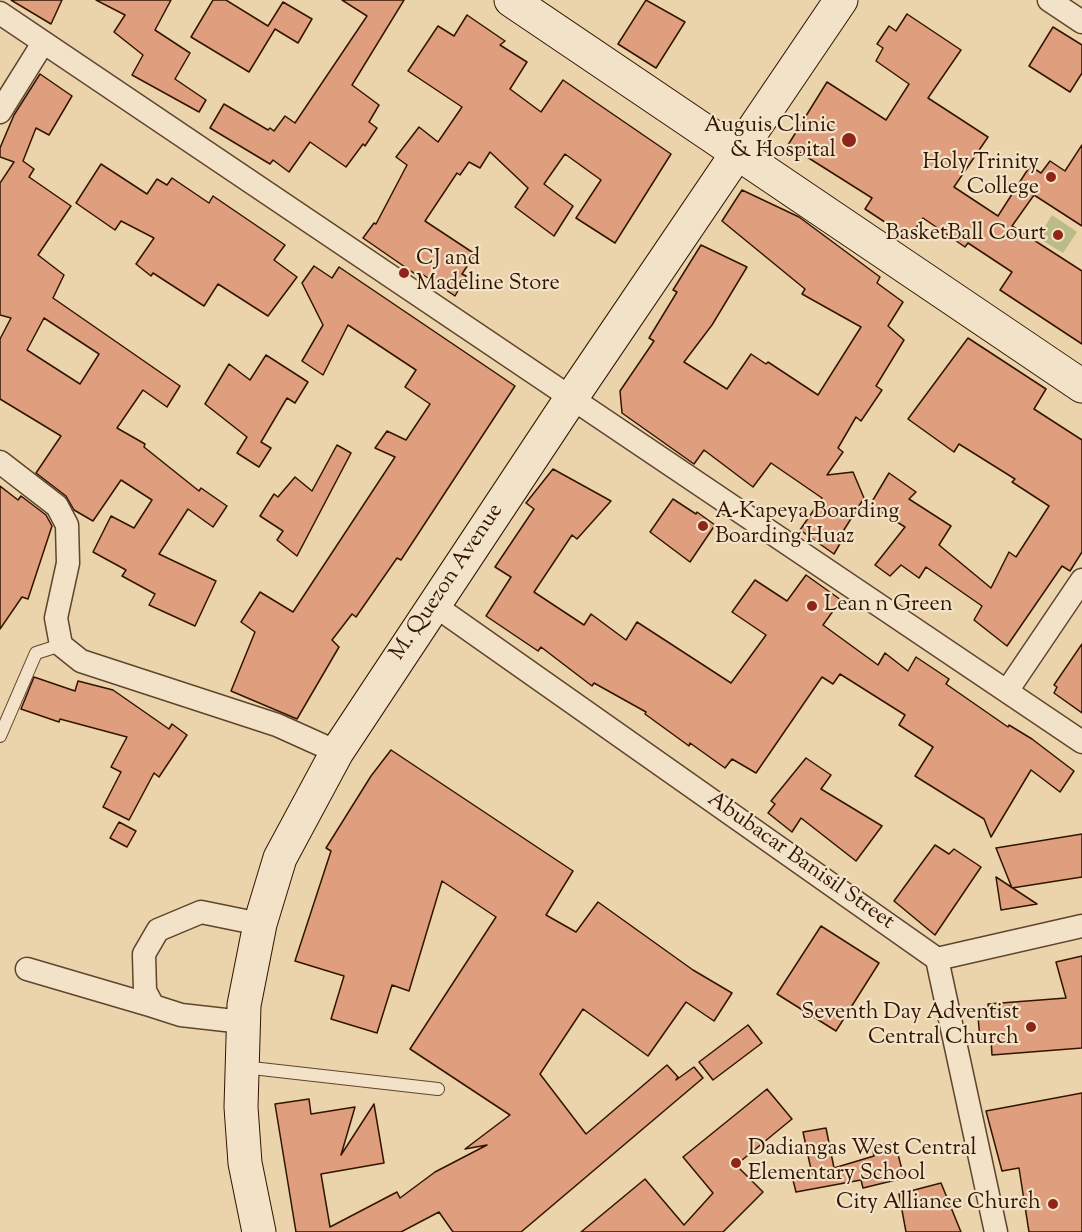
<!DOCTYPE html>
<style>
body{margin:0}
canvas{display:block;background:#ebd3ab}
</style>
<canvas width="1082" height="1232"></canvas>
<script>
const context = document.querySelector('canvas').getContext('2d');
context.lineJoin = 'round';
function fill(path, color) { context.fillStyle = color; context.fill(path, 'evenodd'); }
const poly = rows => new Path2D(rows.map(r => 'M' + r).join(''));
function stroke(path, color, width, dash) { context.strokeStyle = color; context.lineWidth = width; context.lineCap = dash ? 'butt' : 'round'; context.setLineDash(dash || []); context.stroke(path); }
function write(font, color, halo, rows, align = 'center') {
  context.font = font + ' "Sorts Mill Goudy",serif'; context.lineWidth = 4.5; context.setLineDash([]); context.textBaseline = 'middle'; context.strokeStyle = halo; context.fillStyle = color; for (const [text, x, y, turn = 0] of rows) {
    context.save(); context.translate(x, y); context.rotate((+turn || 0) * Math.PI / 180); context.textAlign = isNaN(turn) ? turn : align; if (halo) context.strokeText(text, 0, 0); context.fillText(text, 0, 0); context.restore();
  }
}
const green = poly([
 [1052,215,1077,232,1063,253,1038,238]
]);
const building = poly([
 [11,0,62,0,51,24,11,0],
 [96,0,171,0,155,30,190,53,175,79,206,100,199,112,132,75,143,55,114,32,125,15,96,0],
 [213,0,226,0,268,26,283,2,312,19,298,43,275,29,249,72,191,37,213,0],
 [342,0,404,0,352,85,379,105,369,122,377,128,365,146,363,144,346,167,310,142,289,172,273,160,270,164,210,128,224,104,268,130,270,128,274,131,285,116,295,123,367,16,342,0],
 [646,0,685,22,656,68,618,44,646,0],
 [907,14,961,50,928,98,988,137,954,187,998,216,1030,166,1041,173,1050,161,1065,171,1082,145,1082,226,1034,195,1012,226,1082,271,1082,344,1000,290,1012,272,968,243,965,247,923,218,909,238,865,209,872,198,788,145,827,82,886,120,909,84,876,61,883,48,877,44,889,26,896,31,907,14],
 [467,15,505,41,500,45,527,62,510,89,541,112,563,80,671,154,615,243,576,218,601,180,565,154,544,184,573,206,554,236,515,207,528,188,490,152,480,168,469,162,460,175,457,173,425,221,475,254,462,274,466,276,455,296,419,272,418,276,363,238,374,223,376,224,407,165,396,157,419,127,438,142,462,107,408,71,438,26,454,36,467,15],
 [1053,27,1082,45,1082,73,1070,92,1029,66,1053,27],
 [40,74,72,96,49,135,36,128,23,161,34,169,29,177,71,206,38,255,64,275,53,298,180,386,167,407,143,390,117,428,145,444,144,447,199,491,201,488,227,506,213,527,188,509,159,554,216,581,195,626,149,605,155,594,122,576,126,570,93,552,111,516,134,528,152,500,121,480,93,521,74,510,66,496,36,473,61,436,0,399,0,339,11,318,0,315,0,183,14,162,0,157,0,148,14,115,40,74],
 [44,318,99,354,80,384,27,350,44,318],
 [101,164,147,194,157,179,167,185,172,178,209,203,213,196,285,245,274,260,297,277,268,316,218,284,204,306,153,273,151,276,136,264,154,238,121,221,115,230,76,203,101,164],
 [742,190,799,217,880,277,877,283,903,302,888,326,904,340,876,386,882,390,861,421,856,417,838,448,843,452,827,475,853,472,864,498,842,533,845,535,834,554,800,530,822,498,771,463,753,487,704,450,694,464,622,413,620,391,654,341,649,338,677,292,673,290,701,245,747,267,712,325,684,362,727,389,751,354,766,364,768,362,818,395,861,327,802,294,805,289,722,221,742,190],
 [314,266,332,278,339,267,515,386,401,560,397,558,356,617,352,614,332,640,339,647,297,719,231,691,255,632,241,622,260,592,293,612,395,457,375,448,387,431,406,440,430,404,405,387,416,370,348,325,323,375,302,361,323,325,302,283,314,266],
 [968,338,1046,389,1034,409,1082,440,1082,552,1070,571,1062,566,1007,646,974,620,982,606,926,567,919,578,901,565,890,576,875,565,905,527,870,505,889,473,916,492,909,499,951,526,939,545,991,588,1009,552,1016,557,1049,506,1012,482,1015,479,959,444,954,452,908,419,968,338],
 [266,355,308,382,295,403,287,398,261,442,271,448,259,467,237,453,247,437,205,404,229,364,250,380,266,355],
 [337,445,351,453,297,556,277,540,283,531,260,516,274,494,278,497,295,477,312,491,337,445],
 [553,469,611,501,577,539,572,535,534,592,584,625,591,614,626,640,637,622,731,683,766,635,732,612,755,580,787,601,806,575,841,600,823,625,878,665,885,653,908,671,916,657,949,679,946,684,1008,727,1009,725,1032,739,1074,771,1060,792,1031,770,991,837,984,819,915,776,933,747,899,725,905,715,840,674,833,684,822,677,756,773,732,759,725,768,690,743,689,746,645,714,646,712,594,683,592,686,541,647,538,651,486,616,511,577,495,567,534,509,526,503,553,469],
 [0,486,18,500,21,496,46,515,52,526,28,599,22,597,0,629,0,486],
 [673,499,696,514,697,512,715,525,690,562,650,532,673,499],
 [1082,644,1082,713,1054,693,1057,687,1054,685,1082,644],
 [34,677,75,691,78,681,113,690,169,729,172,724,187,735,159,777,154,773,129,820,103,807,121,772,111,767,127,737,60,719,59,722,21,709,34,677],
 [391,750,573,871,546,915,576,932,598,902,693,970,732,993,714,1021,686,1002,648,1056,583,1009,540,1074,586,1134,667,1065,678,1077,676,1080,694,1067,703,1078,521,1232,453,1232,439,1212,401,1232,296,1232,275,1104,309,1099,311,1114,355,1107,341,1155,374,1104,384,1163,321,1174,330,1227,397,1192,400,1198,435,1172,487,1145,465,1149,510,1115,410,1049,496,917,442,881,409,991,392,985,377,1033,331,1019,344,976,295,961,331,851,326,848,371,776,391,750],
 [806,758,831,775,821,789,882,826,856,861,801,818,792,832,768,813,775,804,771,801,806,758],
 [119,822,136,831,127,847,110,838,119,822],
 [1082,834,1082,877,1012,888,996,848,1082,834],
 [935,845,949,854,954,849,981,867,935,935,894,901,935,845],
 [996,877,1037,904,1001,910,996,877],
 [821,926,879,963,836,1031,777,994,821,926],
 [1082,956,1082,1048,992,1055,991,1039,980,1040,978,1016,989,1015,988,1004,1066,998,1056,962,1082,956],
 [748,1025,762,1043,713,1080,699,1062,748,1025],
 [767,1089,792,1119,736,1165,763,1192,723,1232,581,1232,645,1179,684,1225,713,1193,683,1157,767,1089],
 [1082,1093,1082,1232,1029,1232,1019,1168,1002,1171,986,1111,1082,1093],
 [826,1128,834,1168,874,1156,872,1147,895,1142,904,1178,863,1188,861,1180,796,1192,793,1180,812,1174,803,1132,826,1128],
 [941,1183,961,1232,906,1232,899,1194,941,1183]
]);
const lane = poly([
 [0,736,36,653,61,645],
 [243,1067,438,1089]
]);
const street = poly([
 [1049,0,1082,22],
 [0,13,1082,742],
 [0,112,43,43],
 [0,462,57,506,67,525,68,563,56,618,61,645,81,661,277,725,337,752],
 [434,605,937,959,996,1232],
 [1007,691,1082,580],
 [937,959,1082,926],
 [27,969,153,1006],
 [243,1022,181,1015,153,1006,145,991,144,954,158,930,201,912,260,924]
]);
const secondary = poly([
 [511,0,1082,386],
 [259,1232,245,1163,241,1107,244,1005,260,924,280,858,337,752,572,397,841,0]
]);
const markers = [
 [849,140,8,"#8f2418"],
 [1051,177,6,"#8f2418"],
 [1058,235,6,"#8f2418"],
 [404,273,6,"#8f2418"],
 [703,526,6,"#8f2418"],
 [812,606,6,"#8f2418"],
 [1031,1027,6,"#8f2418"],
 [736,1163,6,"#8f2418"],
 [1053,1204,6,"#8f2418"]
];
const poiNames = [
 ["Auguis Clinic",836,127],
 ["& Hospital",836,152],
 ["Holy Trinity",1039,164],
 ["College",1039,189],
 ["BasketBall Court",1046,235],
 ["CJ and",416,260,"left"],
 ["Madeline Store",416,285,"left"],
 ["A-Kapeya Boarding",715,513,"left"],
 ["Boarding Huaz",715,538,"left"],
 ["Lean n Green",824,606,"left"],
 ["Seventh Day Adventist",1019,1014],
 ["Central Church",1019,1039],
 ["Dadiangas West Central",748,1150,"left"],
 ["Elementary School",748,1175,"left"],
 ["City Alliance Church",1041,1204]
];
const streetNames = [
 ["M. Quezon Avenue",448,583,-56],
 ["Abubacar Banisil Street",800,862,35]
];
fill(green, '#b9bc88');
fill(building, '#df9f7e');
stroke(building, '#321501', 1.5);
stroke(lane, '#60442c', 14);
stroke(street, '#60442c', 25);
stroke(secondary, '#321501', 35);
stroke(lane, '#f2e2c8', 12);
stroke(street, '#f2e2c8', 22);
stroke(secondary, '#f2e2c8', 33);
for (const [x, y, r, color] of markers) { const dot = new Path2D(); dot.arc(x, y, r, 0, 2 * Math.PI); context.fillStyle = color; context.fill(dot); stroke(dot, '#f2e2c8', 2); }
write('22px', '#321501', '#f2e2c8', poiNames, 'right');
write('22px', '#321501', '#f2e2c8', streetNames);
</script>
